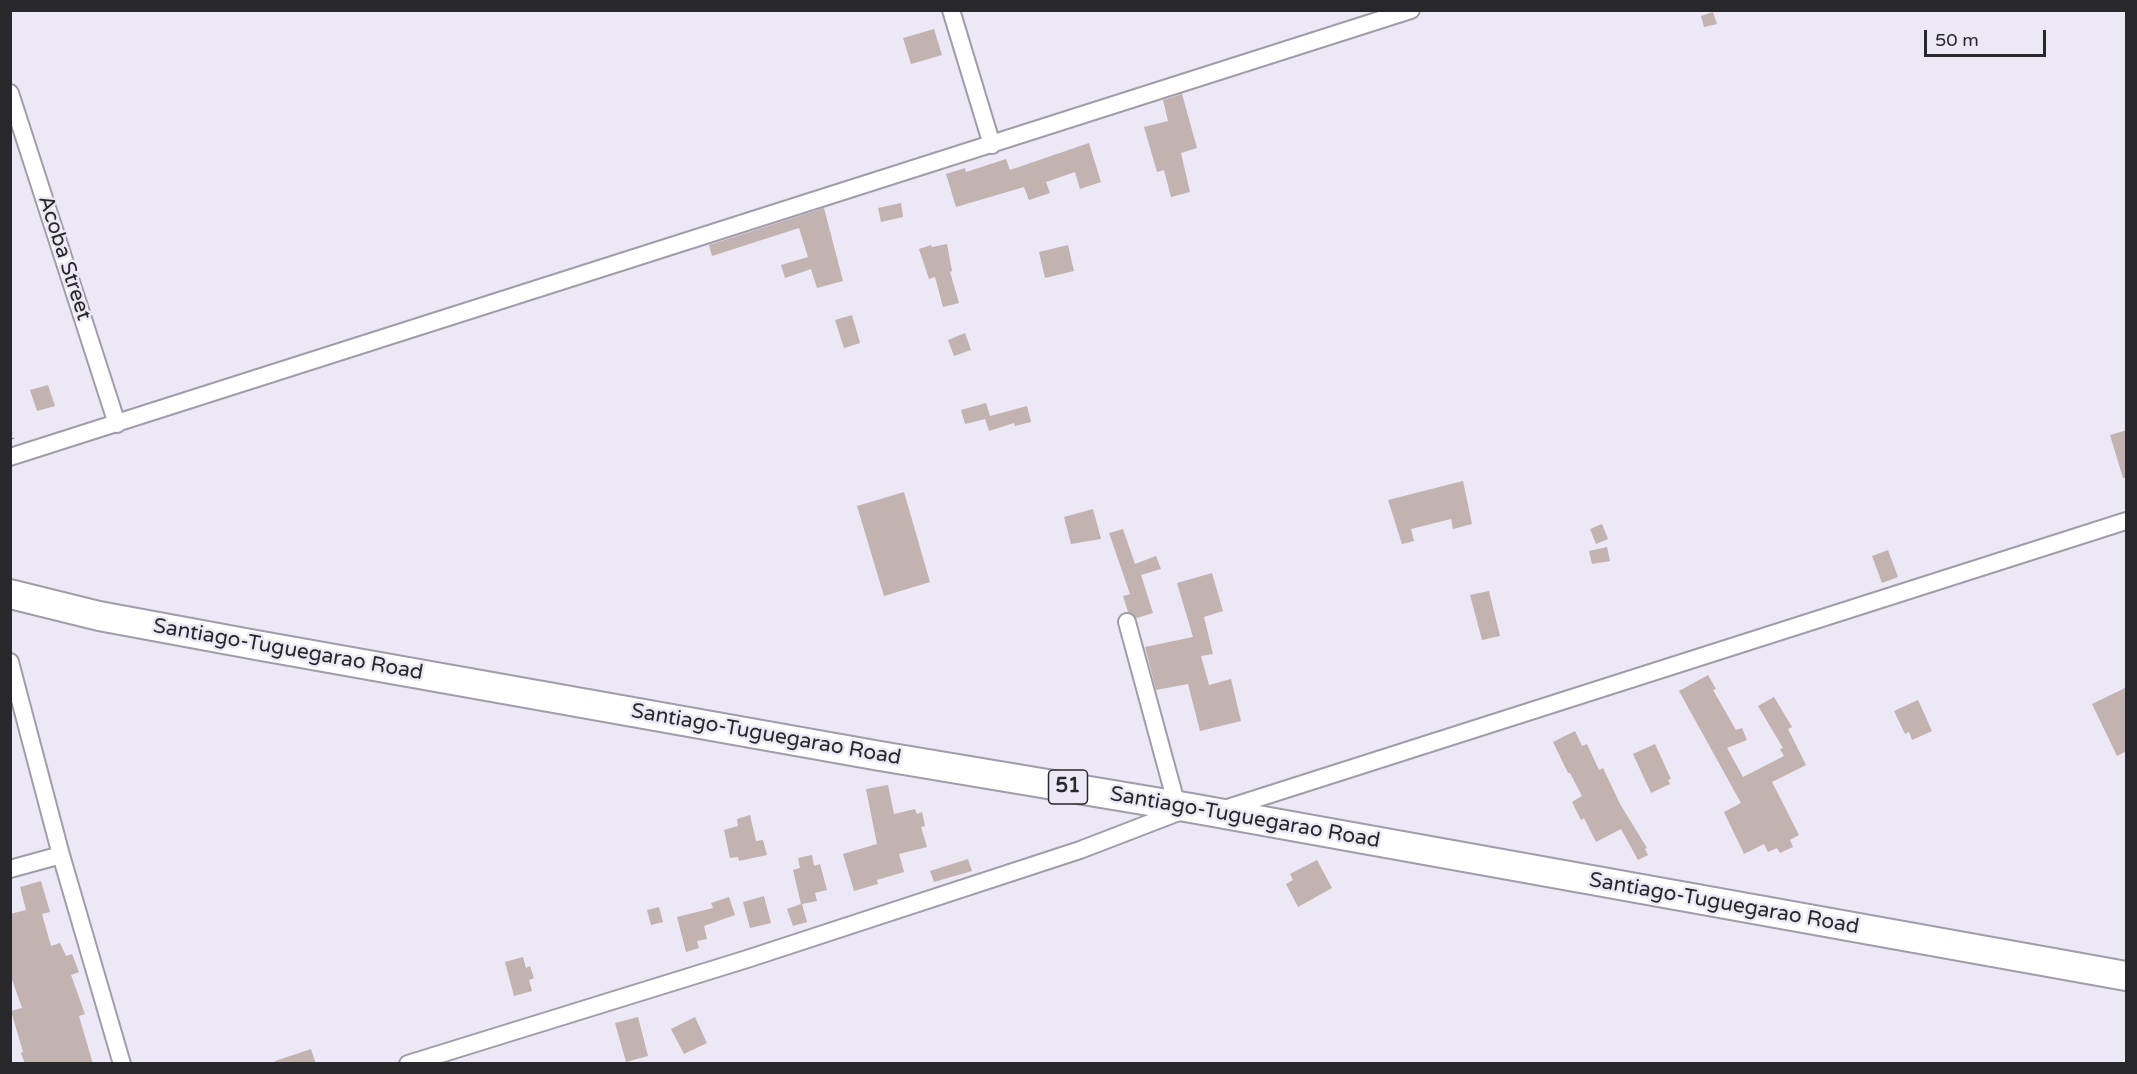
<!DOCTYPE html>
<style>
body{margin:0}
#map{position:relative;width:2137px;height:1074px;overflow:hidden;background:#ece8f6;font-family:"Varela Round",sans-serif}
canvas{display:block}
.frame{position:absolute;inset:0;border:12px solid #28272c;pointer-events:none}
.scale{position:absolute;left:1924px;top:30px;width:122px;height:27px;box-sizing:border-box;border:3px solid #28272c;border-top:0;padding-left:8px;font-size:18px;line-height:21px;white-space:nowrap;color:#28272c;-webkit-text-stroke:4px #ece8f6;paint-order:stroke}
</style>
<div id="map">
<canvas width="2137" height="1074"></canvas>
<div class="frame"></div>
<div class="scale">50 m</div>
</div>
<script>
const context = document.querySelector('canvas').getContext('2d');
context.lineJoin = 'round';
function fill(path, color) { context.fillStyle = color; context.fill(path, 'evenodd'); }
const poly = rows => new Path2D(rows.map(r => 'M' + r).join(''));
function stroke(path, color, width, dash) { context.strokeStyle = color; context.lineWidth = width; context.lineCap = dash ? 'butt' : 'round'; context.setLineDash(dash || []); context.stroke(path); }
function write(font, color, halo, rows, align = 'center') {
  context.font = font + ' "Varela Round",sans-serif'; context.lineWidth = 5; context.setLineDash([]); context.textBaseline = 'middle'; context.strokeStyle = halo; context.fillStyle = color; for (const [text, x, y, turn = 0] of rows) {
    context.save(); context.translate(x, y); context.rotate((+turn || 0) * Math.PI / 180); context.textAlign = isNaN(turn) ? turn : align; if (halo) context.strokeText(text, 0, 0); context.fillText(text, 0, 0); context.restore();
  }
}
const building = poly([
 [1713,12,1717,24,1704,27,1701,16],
 [934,29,942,55,911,64,903,38],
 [1182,94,1197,148,1181,153,1190,192,1171,197,1164,170,1157,172,1144,127,1168,121,1163,100],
 [1089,143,1101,182,1080,189,1075,172,1046,182,1050,193,1029,200,1024,187,956,207,946,174,965,168,966,172,1006,159,1010,170],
 [901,203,903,217,881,222,878,208],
 [824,208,843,281,817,288,811,269,785,278,781,265,808,257,799,228,712,256,709,245],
 [947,244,952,271,950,272,959,303,943,307,935,277,929,279,919,249,931,245,932,247],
 [1068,245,1074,271,1045,278,1039,252],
 [852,315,860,343,844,348,835,320],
 [965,333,971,350,954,356,948,340],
 [48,385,55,406,37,411,30,390],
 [986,403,990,416,1027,406,1031,422,1015,426,1014,423,989,431,985,419,965,424,961,410],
 [2127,430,2127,478,2123,478,2110,435],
 [1463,481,1472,524,1453,529,1451,519,1411,529,1414,541,1402,544,1388,500],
 [904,492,930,582,884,596,857,506],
 [1093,509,1101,539,1071,544,1064,517],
 [1602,524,1608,539,1596,544,1590,529],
 [1123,529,1135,564,1156,556,1161,569,1141,575,1153,613,1137,618,1128,612,1123,596,1130,594,1109,533],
 [1607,547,1610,561,1592,564,1589,551],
 [1888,550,1898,577,1882,583,1872,556],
 [1212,573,1223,611,1204,617,1213,654,1201,656,1209,685,1231,679,1241,721,1200,731,1188,684,1156,690,1145,647,1193,637,1177,583],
 [1489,591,1500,636,1482,640,1470,595],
 [1708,675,1716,689,1713,690,1736,730,1742,728,1747,740,1727,748,1743,777,1784,756,1780,749,1783,748,1758,706,1774,697,1792,727,1788,729,1806,765,1772,782,1799,835,1790,840,1793,847,1780,853,1777,848,1768,852,1764,844,1744,854,1724,812,1741,803,1679,691],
 [2127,687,2127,751,2117,756,2092,704],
 [1918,700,1932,731,1912,740,1909,732,1905,734,1894,711],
 [1575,731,1582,746,1587,744,1599,770,1603,768,1620,804,1647,848,1645,849,1648,855,1638,860,1621,829,1596,842,1584,818,1581,820,1572,802,1582,796,1570,773,1568,773,1553,742],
 [1655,744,1671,779,1668,780,1670,784,1651,793,1633,754],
 [888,785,894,814,915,809,917,814,922,812,925,826,921,827,927,847,899,854,904,872,877,880,878,884,854,891,843,854,877,844,866,789],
 [750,815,756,841,763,840,767,855,739,861,738,857,730,858,724,830,738,826,737,819],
 [812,855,814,866,820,864,827,890,815,893,817,901,802,904,807,922,793,926,787,909,801,904,793,870,800,868,798,858],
 [968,859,972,871,934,882,930,871],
 [1317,860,1332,888,1298,907,1286,884,1293,880,1290,874],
 [41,881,50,912,42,914,51,946,60,943,66,956,72,954,79,972,71,975,85,1014,79,1016,93,1064,25,1064,21,1053,23,1052,11,1011,22,1008,10,974,10,914,26,910,20,887],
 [764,896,771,923,750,928,743,902],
 [729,897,735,915,704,926,707,939,697,941,699,948,686,952,677,917,713,908,711,903],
 [659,907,663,922,651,925,647,910],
 [523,957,526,968,530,966,534,978,529,980,532,991,514,996,505,962],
 [638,1017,648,1056,626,1062,615,1023],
 [695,1017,707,1043,684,1054,671,1029],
 [311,1049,316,1064,276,1064,275,1061]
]);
const path = poly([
 [10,431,13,439]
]);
const street = poly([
 [951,10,992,145],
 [10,93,117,424],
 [10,457,1411,10],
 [1127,622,1177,806],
 [10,662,61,855,122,1064],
 [1221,810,2126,521],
 [10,869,61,855],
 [408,1064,747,959,1080,850,1184,810]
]);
const highway = poly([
 [10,594,99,616,256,645,880,756,1191,808,2126,976]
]);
const shields = [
 [1068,787,39]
];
const shieldNames = [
 ["51",1068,787]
];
const streetNames = [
 ["Acoba Street",64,258,72],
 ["Santiago-Tuguegarao Road",288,650,10],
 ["Santiago-Tuguegarao Road",766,735,10],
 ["Santiago-Tuguegarao Road",1245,818,10],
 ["Santiago-Tuguegarao Road",1724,904,10]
];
fill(building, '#c2b2b0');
stroke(street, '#a09ca9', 20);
stroke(highway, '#a09ca9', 32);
stroke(path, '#8e8c95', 3, [3, 4.5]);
stroke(street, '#fff', 16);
stroke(highway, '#fff', 28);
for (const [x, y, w] of shields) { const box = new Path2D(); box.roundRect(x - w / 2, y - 17, w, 34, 4.5); context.fillStyle = '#ece8f6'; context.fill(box); stroke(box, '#28272c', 1.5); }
write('bold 20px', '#28272c', null, shieldNames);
write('21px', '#28272c', '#ece8f6', streetNames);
</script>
